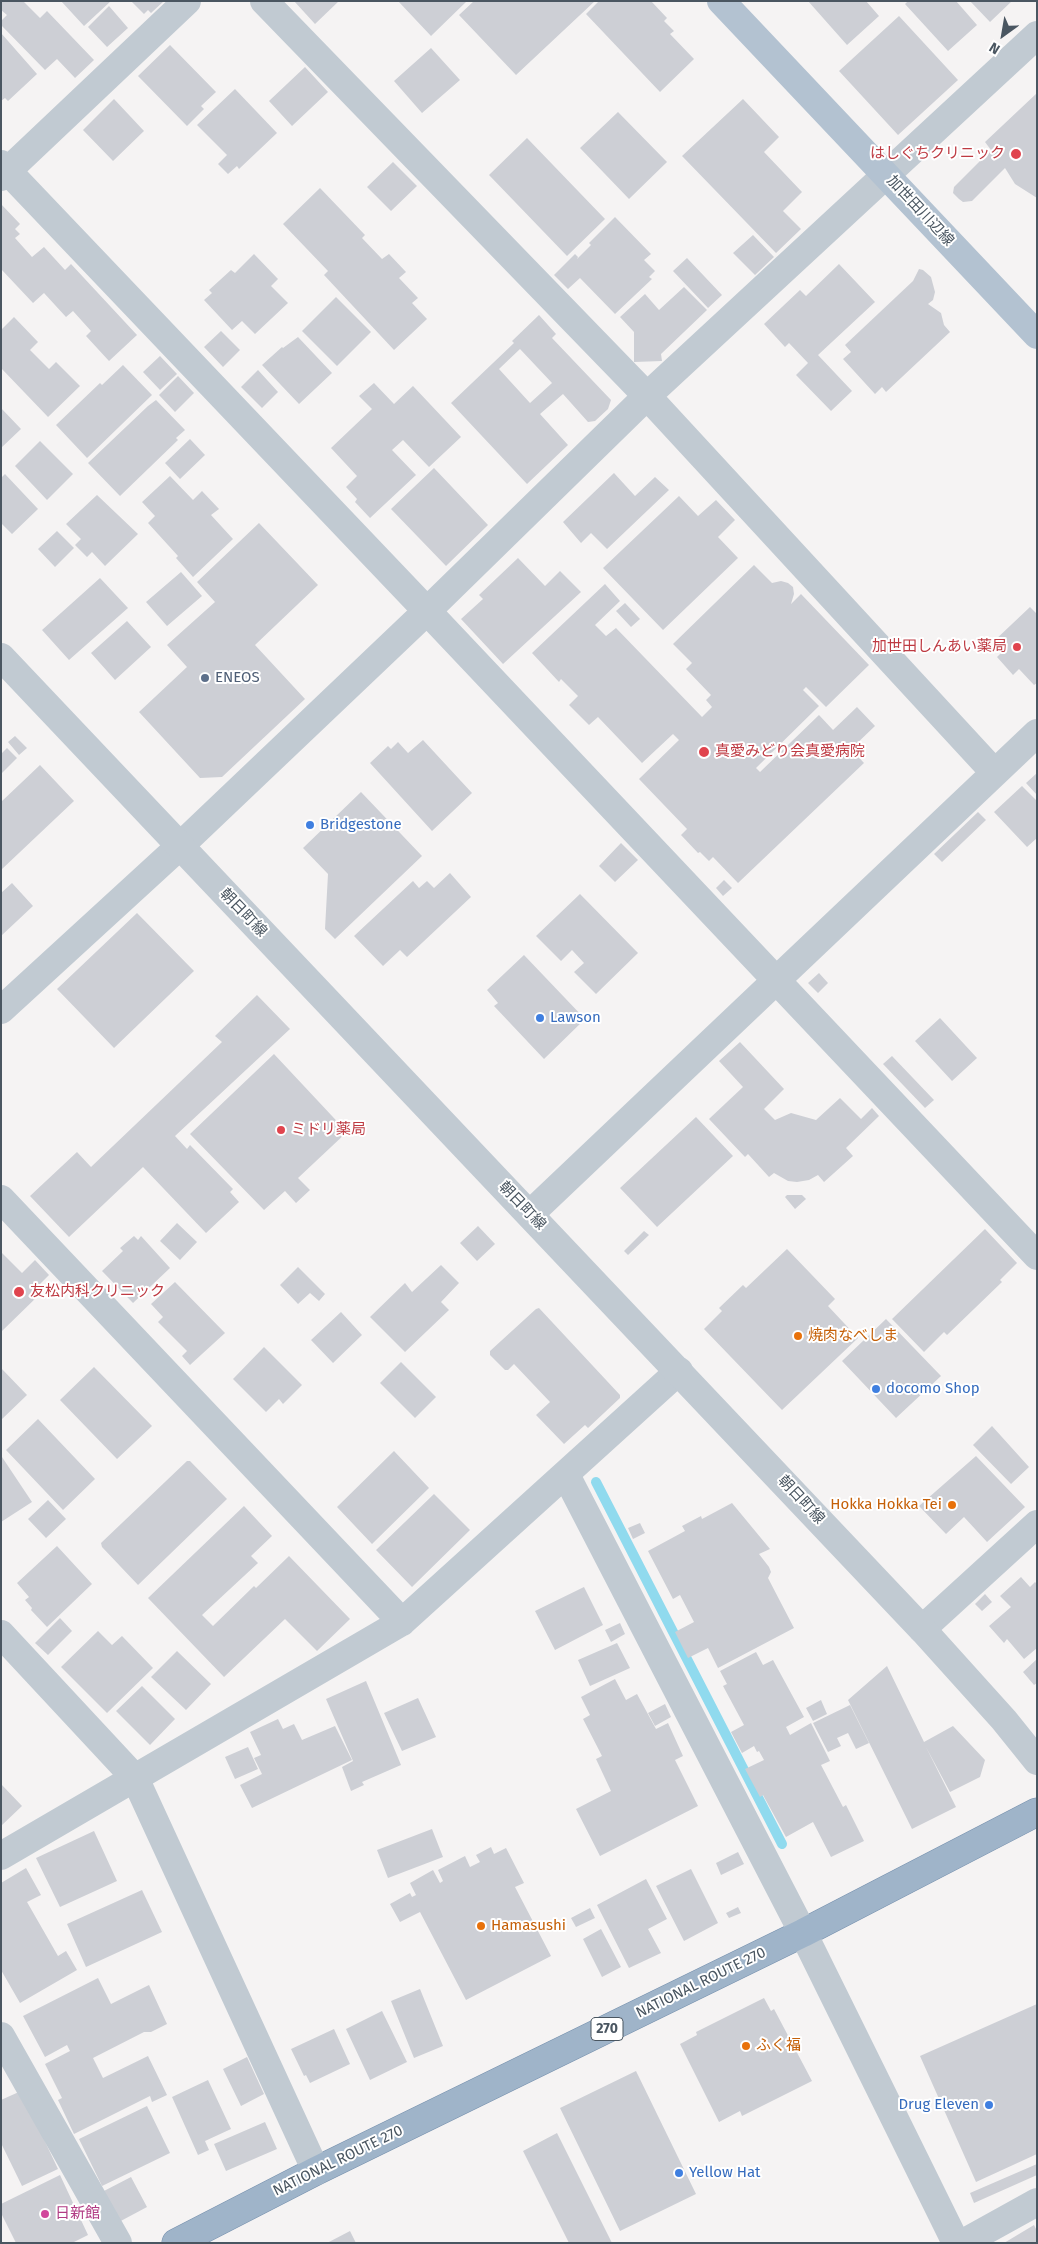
<!DOCTYPE html>
<meta charset="utf-8">
<style>
body{margin:0}
#map{position:relative;width:1038px;height:2244px;overflow:hidden;background:#f5f3f3;font-family:"Fira Sans",sans-serif}
canvas{display:block}
.frame{position:absolute;inset:0;border:2px solid #4a5661;pointer-events:none}
.north{position:absolute;left:978px;top:10px;width:50px;height:50px;-webkit-text-stroke:4px #fff;paint-order:stroke;rotate:212deg;font-size:14px;font-weight:700;line-height:20px;text-align:center;color:#4a5661}
.north::after{content:'';display:block;margin:auto;width:18px;height:22px;background:#4a5661;clip-path:polygon(50% 0,100% 100%,50% 72%,0 100%)}
</style>
<div id="map">
<canvas width="1038" height="2244"></canvas>
<div class="frame"></div>
<div class="north">N</div>
</div>
<script>
const context = document.querySelector('canvas').getContext('2d');
context.lineJoin = 'round';
const poly = rows => new Path2D(rows.map(r => 'M' + r).join(''));
function stroke(path, color, width, dash) { context.strokeStyle = color; context.lineWidth = width; context.lineCap = dash ? 'butt' : 'round'; context.setLineDash(dash || []); context.stroke(path); }
function fill(path, color) { context.fillStyle = color; context.fill(path, 'evenodd'); }
function write(font, color, halo, rows, align = 'center') {
  context.font = font + ' "Fira Sans","Noto Sans JP",sans-serif'; context.lineWidth = 4; context.setLineDash([]); context.textBaseline = 'middle'; context.strokeStyle = halo; context.fillStyle = color; for (const [text, x, y, turn = 0] of rows) {
    context.save(); context.translate(x, y); context.rotate((+turn || 0) * Math.PI / 180); context.textAlign = isNaN(turn) ? turn : align; if (halo) context.strokeText(text, 0, 0); context.fillText(text, 0, 0); context.restore();
  }
}
const stream = poly([
 [596,1482,782,1844]
]);
const building = poly([
 [2,1,23,1,40,18,47,11,94,60,75,78,57,59,45,70,1,25,1,21,7,15,1,10],
 [61,1,111,1,84,26],
 [131,1,164,1,151,13,148,10,144,14],
 [294,1,339,1,315,24],
 [398,1,467,1,431,36],
 [474,1,595,1,516,75,459,15],
 [599,1,651,1,667,18,664,21,674,31,670,34,694,59,660,92,586,14],
 [808,1,866,1,879,16,847,45],
 [908,1,956,1,977,25,948,51,905,4],
 [970,1,1012,1,990,22],
 [109,6,128,28,107,47,88,27],
 [899,16,958,80,898,135,839,71],
 [1,33,37,74,8,101,5,98,1,101],
 [170,45,216,92,201,106,204,109,187,126,138,76],
 [431,48,460,80,422,113,394,81],
 [305,67,328,92,292,126,269,101],
 [235,89,277,133,239,169,237,166,228,174,218,164,227,155,197,125],
 [1037,93,1037,198,1015,184,1005,168,972,201,963,202,959,199,953,193,954,187,991,150,985,142],
 [114,99,144,131,113,161,83,130],
 [743,99,779,137,764,152,802,192,783,211,801,229,776,253,682,156],
 [618,112,667,162,629,199,580,148],
 [527,138,605,219,567,256,489,175],
 [393,162,417,186,391,211,367,187],
 [320,188,365,235,362,238,382,259,389,254,406,272,399,278,418,298,412,303,427,319,394,350,324,275,328,271,283,224],
 [1,204,20,224,15,229,20,234,15,238,32,257,44,247,65,270,71,264,137,335,109,361,86,336,91,331,73,311,66,317,44,293,33,303,1,269],
 [615,217,651,254,644,260,655,271,649,277,652,279,615,314,580,278,568,289,554,275,575,254,578,257,577,259,591,245,589,243],
 [753,235,774,257,755,275,733,253],
 [254,254,278,279,271,286,288,303,255,334,242,321,232,330,204,300,212,293,209,290,231,270,235,273],
 [687,258,722,295,708,308,673,271],
 [839,264,875,302,818,355,852,391,831,411,796,375,808,363,789,343,785,347,764,324,800,290,806,296],
 [919,269,923,270,931,277,935,292,933,300,928,304,941,313,944,325,950,332,886,392,882,387,875,394,843,359,851,352,845,345,913,281],
 [684,287,707,310,661,354,662,361,634,362,634,332,620,317,645,294,659,310],
 [336,297,371,332,337,366,302,331],
 [539,315,556,334,552,338,611,400,608,409,595,421,588,422,563,394,540,414,568,445,527,484,451,403,514,343,512,341],
 [520,349,552,383,530,403,499,369],
 [14,317,38,342,30,350,49,369,56,362,80,386,48,417,1,368,1,330],
 [221,331,240,350,223,367,204,347],
 [298,337,332,373,299,404,262,365,282,347,283,348],
 [160,356,177,374,160,390,143,372],
 [123,365,152,395,87,458,56,425,100,383,102,385],
 [258,370,278,392,262,408,241,387],
 [178,376,194,393,175,412,159,395],
 [374,383,394,404,413,386,461,437,429,467,403,440,392,450,416,475,370,518,355,502,357,499,346,487,357,476,331,448,372,409,359,396],
 [156,400,185,430,176,438,178,440,120,496,88,463,148,406],
 [1,408,21,429,1,448],
 [190,439,205,455,180,479,165,463],
 [40,441,73,474,47,500,15,466],
 [434,468,488,525,446,566,391,509],
 [614,473,635,496,655,477,669,490,607,549,591,533,581,543,563,522],
 [5,474,38,509,12,534,1,523,1,478],
 [170,476,193,500,202,491,219,509,211,515,233,539,193,577,176,558,178,556,148,523,155,516,142,502],
 [97,495,138,534,105,566,92,552,87,557,75,545,81,539,66,524],
 [679,496,698,516,716,500,735,520,718,537,738,558,663,630,603,568],
 [259,523,318,585,255,645,305,699,222,777,200,778,139,712,187,667,167,645,215,602,197,582],
 [57,531,74,548,55,567,38,549],
 [518,558,545,586,560,571,581,592,503,664,461,619,483,599,479,595],
 [754,565,772,583,781,581,788,583,793,587,794,594,791,604,801,594,869,665,826,707,806,687,803,690,819,706,756,768,760,772,819,715,833,730,857,707,875,726,851,749,864,763,738,883,713,857,709,861,700,852,698,853,681,835,687,829,639,779,679,740,673,734,642,763,598,717,589,725,569,705,578,696,561,679,559,682,532,653,605,584,620,601,595,625,606,636,616,628,702,717,712,707,706,700,711,695,686,669,692,663,673,644],
 [181,572,202,596,167,626,146,602],
 [100,578,128,608,69,660,42,630],
 [625,603,640,619,631,627,616,611],
 [1030,607,1037,614,1037,683,1034,685,1019,669,1013,675,997,657,1002,652,993,642],
 [127,621,151,647,115,680,91,653],
 [15,736,27,748,19,755,8,742],
 [423,740,472,793,432,831,370,763,388,746,391,749,398,742,408,753],
 [7,748,17,758,1,774,1,754],
 [40,765,74,801,1,870,1,802],
 [1037,773,1037,795,1026,783],
 [1022,786,1037,801,1037,838,1027,847,994,812],
 [361,792,422,856,335,939,325,929,328,874,303,848],
 [978,812,986,820,942,862,934,854],
 [621,843,638,860,615,882,599,866],
 [450,873,471,897,407,957,400,950,383,966,354,936,413,881,419,888,427,881,434,888],
 [724,880,732,888,723,896,716,888],
 [12,883,33,906,1,936,1,893],
 [580,894,638,953,596,994,574,972,584,963,572,950,561,961,536,936],
 [137,913,194,971,114,1048,57,989],
 [524,955,585,1019,544,1059,494,1006,498,1003,487,990],
 [819,973,828,983,818,993,808,983],
 [257,995,290,1029,175,1136,187,1149,190,1145,233,1189,230,1192,239,1202,206,1233,143,1167,69,1237,30,1196,77,1152,91,1167,222,1042,215,1036],
 [940,1018,977,1058,952,1081,915,1041],
 [740,1042,784,1089,764,1109,775,1120,791,1113,816,1120,840,1098,861,1119,872,1108,879,1116,846,1148,853,1156,824,1182,818,1175,809,1180,797,1182,788,1181,774,1173,769,1177,748,1154,745,1157,709,1119,743,1087,719,1061],
 [274,1054,347,1132,298,1178,310,1190,296,1203,285,1191,264,1210,190,1134],
 [892,1056,934,1100,925,1108,883,1064],
 [696,1117,733,1156,657,1227,620,1188],
 [787,1195,802,1195,806,1199,795,1209,785,1197],
 [177,1223,197,1242,180,1260,160,1241],
 [478,1226,495,1244,477,1261,460,1243],
 [985,1229,1017,1263,1000,1280,1002,1282,947,1335,944,1332,924,1352,892,1319],
 [644,1231,649,1235,628,1255,624,1251],
 [134,1236,138,1240,141,1236,170,1268,133,1303,102,1271,123,1251,120,1248],
 [787,1249,835,1299,828,1306,858,1338,782,1410,704,1329,722,1311,719,1308,743,1285,746,1288],
 [1,1252,22,1273,35,1260,49,1275,35,1289,40,1294,1,1332],
 [441,1265,459,1283,441,1302,449,1310,405,1352,370,1317,405,1283,412,1292],
 [298,1267,325,1294,319,1301,310,1293,298,1304,280,1285],
 [175,1282,225,1333,190,1365,182,1356,187,1351,158,1322,163,1317,151,1304],
 [539,1308,620,1395,620,1398,588,1428,585,1425,564,1444,536,1415,550,1402,514,1364,508,1370,505,1370,490,1355,490,1351,536,1309],
 [341,1312,362,1335,333,1363,311,1340],
 [886,1319,941,1376,896,1418,842,1361],
 [264,1347,302,1385,283,1404,279,1399,266,1412,233,1379],
 [401,1362,436,1397,415,1418,380,1383],
 [94,1367,152,1426,117,1459,60,1400],
 [1,1368,27,1395,1,1420],
 [38,1419,95,1479,63,1510,6,1450],
 [992,1426,1029,1467,1011,1484,973,1445],
 [394,1451,429,1488,372,1544,337,1507],
 [976,1456,1025,1507,987,1542,964,1517,946,1534,919,1506],
 [2,1457,32,1502,1,1522,1,1458],
 [187,1461,190,1461,227,1499,138,1585,102,1547,101,1543],
 [434,1494,470,1530,412,1587,376,1550],
 [48,1500,66,1519,46,1538,28,1519],
 [732,1503,770,1549,759,1554,769,1567,771,1572,768,1578,794,1628,718,1668,708,1648,688,1658,675,1632,694,1622,680,1595,673,1599,648,1551,685,1531,682,1526,701,1516,702,1519],
 [244,1506,272,1536,251,1556,258,1563,202,1615,213,1626,254,1586,256,1588,289,1556,350,1619,317,1651,285,1619,224,1677,148,1598],
 [640,1523,645,1533,633,1539,628,1528],
 [57,1546,92,1584,47,1627,31,1610,32,1608,25,1600,29,1597,17,1583],
 [1021,1577,1030,1587,1035,1582,1037,1584,1037,1648,1024,1659,1007,1639,1004,1643,989,1626,1011,1607,1000,1596],
 [584,1587,603,1625,555,1650,535,1611],
 [985,1594,992,1602,982,1611,975,1604],
 [60,1618,72,1631,48,1655,35,1643],
 [620,1623,625,1634,611,1642,605,1630],
 [98,1631,112,1645,122,1636,153,1668,107,1713,61,1667],
 [617,1643,630,1668,590,1686,578,1660],
 [177,1651,211,1684,186,1710,151,1677],
 [756,1652,763,1665,773,1660,804,1717,786,1727,790,1735,811,1723,830,1761,821,1765,843,1807,846,1805,864,1841,831,1857,813,1822,786,1837,763,1795,760,1797,745,1769,764,1760,759,1751,757,1752,754,1746,742,1753,731,1732,744,1725,723,1686,727,1684,720,1671],
 [1037,1659,1037,1683,1034,1685,1023,1672],
 [887,1666,924,1742,953,1726,985,1760,980,1777,950,1792,926,1747,956,1807,912,1829,848,1700],
 [615,1679,626,1700,637,1694,656,1729,668,1723,683,1756,675,1760,698,1806,600,1856,576,1809,611,1791,596,1759,602,1756,583,1719,590,1715,581,1697],
 [366,1681,401,1765,362,1782,364,1785,351,1791,342,1767,353,1761,326,1699],
 [142,1686,175,1719,150,1745,116,1711],
 [418,1698,436,1737,402,1751,384,1713],
 [821,1700,827,1714,813,1721,806,1708],
 [665,1704,671,1717,655,1726,648,1713],
 [850,1705,869,1743,856,1749,848,1733,837,1738,841,1746,828,1752,813,1723],
 [278,1719,283,1729,294,1724,302,1740,335,1726,352,1760,252,1808,240,1785,262,1774,254,1758,261,1755,250,1732],
 [248,1747,258,1769,235,1779,225,1757],
 [1,1784,22,1806,1,1826],
 [432,1829,443,1857,388,1878,377,1850],
 [94,1831,117,1881,60,1907,36,1858],
 [491,1847,494,1854,506,1848,524,1883,515,1887,551,1956,466,2000,420,1912,400,1922,390,1904,410,1893,412,1897,416,1895,410,1883,433,1870,440,1883,443,1881,438,1870,465,1856,470,1867,480,1862,476,1855],
 [738,1852,744,1864,721,1875,716,1863],
 [26,1868,41,1895,27,1902,58,1956,66,1951,77,1970,20,2003,1,1970,1,1883],
 [691,1869,718,1923,684,1941,656,1886],
 [646,1879,667,1919,648,1929,661,1953,629,1968,597,1905],
 [142,1890,162,1932,86,1967,67,1924],
 [738,1907,741,1913,729,1918,726,1913],
 [590,1908,595,1918,576,1927,571,1918],
 [601,1929,621,1967,602,1977,583,1939],
 [98,1978,111,2004,149,1985,167,2024,151,2032,144,2032,93,2058,103,2078,148,2056,167,2095,152,2102,150,2096,74,2134,58,2100,62,2098,45,2064,70,2051,67,2045,45,2057,23,2016],
 [420,1989,443,2046,414,2058,391,2001],
 [764,1998,771,2011,774,2009,812,2081,742,2116,740,2111,719,2122,680,2044,697,2035,696,2032],
 [1037,2004,1037,2154,976,2182,920,2056],
 [382,2011,407,2062,370,2080,346,2029],
 [334,2029,350,2064,310,2083,306,2075,304,2076,291,2049],
 [247,2057,264,2094,241,2106,223,2069],
 [636,2071,696,2194,620,2231,560,2108],
 [208,2080,231,2129,205,2141,209,2150,198,2155,172,2097],
 [21,2091,58,2169,22,2186,1,2143,1,2100],
 [147,2106,170,2153,102,2186,79,2139],
 [265,2122,277,2149,226,2171,214,2144],
 [557,2133,612,2243,569,2243,523,2151],
 [1037,2164,1037,2175,974,2203,970,2193],
 [60,2175,88,2235,72,2243,16,2243,1,2213,1,2204],
 [131,2177,147,2207,117,2223,102,2192],
 [1034,2225,1037,2231,1037,2243,1004,2243],
 [350,2231,356,2243,327,2243]
]);
const minor = poly([
 [264,1,647,396,994,772],
 [1,164,427,611,1037,1256],
 [1,177,187,1],
 [1,1010,180,846,427,611,647,396,1037,35],
 [1,1199,402,1622],
 [530,1214,1037,733],
 [566,1475,803,1933,956,2243],
 [922,1629,1037,1524],
 [1,1634,135,1778,316,2171],
 [1,1856,402,1622,679,1371],
 [1,2036,118,2243],
 [963,2243,1037,2202]
]);
const tertiary = poly([
 [1,657,922,1629,1004,1720,1037,1761]
]);
const primary = poly([
 [721,1,1037,335]
]);
const trunk = poly([
 [176,2243,316,2171,803,1933,1037,1812]
]);
const markers = [
 [1016,154,6,"#e0444e"],
 [1017,647,5,"#e0444e"],
 [205,678,5,"#5c6f8a"],
 [704,752,6,"#e0444e"],
 [310,825,5,"#3f7fe0"],
 [540,1018,5,"#3f7fe0"],
 [281,1130,5,"#e0444e"],
 [19,1292,6,"#e0444e"],
 [798,1336,5,"#e8710a"],
 [876,1389,5,"#3f7fe0"],
 [952,1505,5,"#e8710a"],
 [481,1926,5,"#e8710a"],
 [746,2046,5,"#e8710a"],
 [989,2105,5,"#3f7fe0"],
 [679,2173,5,"#3f7fe0"],
 [45,2214,5,"#d1479c"]
];
const shields = [
 [607,2029,32]
];
const shieldNames = [
 ["270",607,2029]
];
const healthNames = [
 ["はしぐちクリニック",1005,154,"right"],
 ["加世田しんあい薬局",1007,647,"right"],
 ["真愛みどり会真愛病院",715,752],
 ["ミドリ薬局",291,1130],
 ["友松内科クリニック",30,1292]
];
const streetNames = [
 ["加世田川辺線",920,211,47],
 ["朝日町線",243,913,46],
 ["朝日町線",522,1206,46],
 ["朝日町線",801,1500,47],
 ["NATIONAL ROUTE 270",701,1983,-26],
 ["NATIONAL ROUTE 270",338,2161,-26]
];
const serviceNames = [
 ["ENEOS",215,678]
];
const shopNames = [
 ["Bridgestone",320,825],
 ["Lawson",550,1018],
 ["docomo Shop",886,1389],
 ["Drug Eleven",979,2105,"right"],
 ["Yellow Hat",689,2173]
];
const foodNames = [
 ["焼肉なべしま",808,1336],
 ["Hokka Hokka Tei",942,1505,"right"],
 ["Hamasushi",491,1926],
 ["ふく福",756,2046]
];
const hotelNames = [
 ["日新館",55,2214]
];
stroke(stream, '#90daee', 10);
fill(building, '#cdcfd5');
stroke(trunk, '#7690ad', 29);
stroke(minor, '#c1cad2', 28);
stroke(tertiary, '#c1cad2', 28);
stroke(primary, '#b3c2d1', 28);
stroke(trunk, '#9fb4c9', 28);
for (const [x, y, r, color] of markers) { const dot = new Path2D(); dot.arc(x, y, r, 0, 2 * Math.PI); context.fillStyle = color; context.fill(dot); stroke(dot, '#fff', 2); }
for (const [x, y, w] of shields) { const box = new Path2D(); box.roundRect(x - w / 2, y - 11.5, w, 23, 4); context.fillStyle = '#fff'; context.fill(box); stroke(box, '#4a5661', 1); }
write('bold 14px', '#4a5661', null, shieldNames);
write('15px', '#be3a42', '#fff', healthNames, 'left');
write('15px', '#4a5661', '#fff', streetNames);
write('15px', '#4e5e75', '#fff', serviceNames, 'left');
write('15px', '#366cbe', '#fff', shopNames, 'left');
write('15px', '#c56008', '#fff', foodNames, 'left');
write('15px', '#b23c85', '#fff', hotelNames, 'left');
</script>
